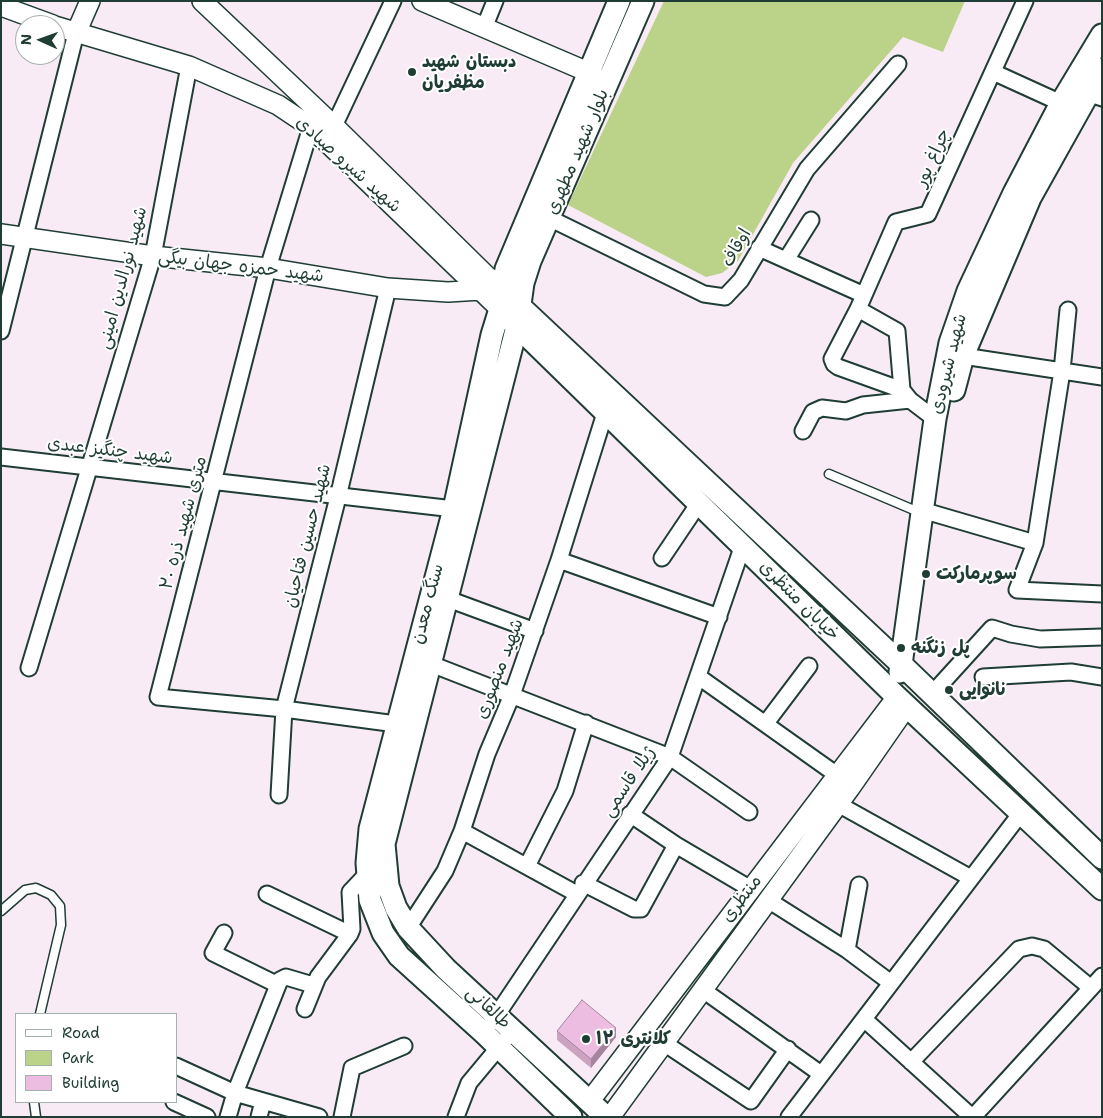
<!DOCTYPE html>
<meta charset="utf-8">
<style>
body{margin:0}
#map{position:relative;width:1103px;height:1118px;overflow:hidden;background:#f9ebf6;font-family:"Shantell Sans",sans-serif}
canvas{display:block}
.frame{position:absolute;inset:0;border:2px solid #1f3d34;pointer-events:none}
.legend{position:absolute;left:15px;top:1013px;width:162px;height:90px;box-sizing:border-box;background:#fff;border:1px solid #a5b1ae;margin:0;padding:6px 9px;list-style:none;font-size:15px;color:#1f3d34}
.legend li{display:flex;align-items:center;gap:10px;height:25px}
.legend b{width:25px;border:1px solid #a5b1ae}
.north{position:absolute;left:15px;top:15px;width:50px;height:50px;box-sizing:border-box;background:#fff;border:1px solid #a5b1ae;border-radius:50%;rotate:272deg;font-size:14px;font-weight:700;line-height:20px;text-align:center;color:#1f3d34}
.north::after{content:'';display:block;margin:auto;width:18px;height:22px;background:#1f3d34;clip-path:polygon(50% 0,100% 100%,50% 72%,0 100%)}
</style>
<div id="map">
<canvas width="1103" height="1118"></canvas>
<div class="frame"></div>
<ul class="legend">
<li><b style="height:6px;background:#fff"></b>Road</li>
<li><b style="height:14px;background:#bbd289"></b>Park</li>
<li><b style="height:14px;background:#ecbde0"></b>Building</li>
</ul>
<div class="north">N</div>
</div>
<script>
const context = document.querySelector('canvas').getContext('2d');
context.lineJoin = 'round';
function fill(path, color) { context.fillStyle = color; context.fill(path, 'evenodd'); }
const poly = rows => new Path2D(rows.map(r => 'M' + r).join(''));
function stroke(path, color, width, dash) { context.strokeStyle = color; context.lineWidth = width; context.lineCap = dash ? 'butt' : 'round'; context.setLineDash(dash || []); context.stroke(path); }
function write(font, color, halo, rows, align = 'center') {
  context.font = font + ' "Shantell Sans","Playpen Sans Arabic",sans-serif'; context.lineWidth = 4; context.setLineDash([]); context.textBaseline = 'middle'; context.strokeStyle = halo; context.fillStyle = color; for (const [text, x, y, turn = 0] of rows) {
    context.save(); context.translate(x, y); context.rotate((+turn || 0) * Math.PI / 180); context.textAlign = isNaN(turn) ? turn : align; if (halo) context.strokeText(text, 0, 0); context.fillText(text, 0, 0); context.restore();
  }
}
const green = poly([
 [664,1,965,1,943,52,903,37,793,163,738,261,722,273,706,277,568,205]
]);
const service = poly([
 [829,474,921,513],
 [1,911,25,890,36,888,51,895,60,906,61,925,40,1014],
 [34,1102,36,1117]
]);
const minor = poly([
 [484,28,495,1],
 [993,72,1061,103],
 [1087,93,1102,98],
 [334,126,393,1],
 [311,127,268,268,158,697,284,709,396,724],
 [549,218,704,294,725,297,741,280,807,169,898,64],
 [759,248,864,295],
 [786,260,811,220],
 [858,309,897,331,902,390,910,400,935,419],
 [1068,310,1062,371,1035,543,1017,590,1102,594],
 [1,331,76,33],
 [963,356,1102,377],
 [902,390,838,367,834,364,832,359,858,309,896,222,928,214,1025,1],
 [803,431,813,412,822,408,846,411,863,405,910,400],
 [1,457,454,509],
 [932,513,1035,543],
 [662,558,699,503],
 [559,560,719,617],
 [448,599,535,631],
 [431,664,670,757,749,812],
 [29,668,153,256,189,66],
 [699,677,837,775],
 [983,677,1071,672,1102,677],
 [932,694,992,628,1011,634,1040,639,1102,637],
 [766,723,809,666],
 [279,795,284,709,338,497,388,288],
 [838,804,971,878],
 [630,814,676,845,749,888],
 [462,831,577,894],
 [527,866,565,791,586,723],
 [583,883,634,909,641,909,676,845],
 [267,894,350,934],
 [768,900,847,950,891,983],
 [408,928,445,871,462,831,487,754,512,695,559,560,605,413],
 [224,933,213,953,278,985],
 [847,950,859,885],
 [703,990,821,1074],
 [305,1009,318,977,350,934,352,929,350,892,367,874],
 [864,1019,972,1117],
 [492,1022,670,757,743,545],
 [664,1043,751,1101,788,1049],
 [911,1062,1019,949,1032,946,1044,949,1091,988],
 [176,1066,235,1093,263,1101,259,1117],
 [263,1101,319,1117],
 [174,1102,207,1117],
 [228,1117,235,1093,280,980,286,977,313,985],
 [342,1117,352,1068,404,1046],
 [456,1117,469,1083,504,1041],
 [789,1117,1021,813],
 [973,1117,1102,976]
]);
const tertiary = poly([
 [202,1,334,126,498,287],
 [422,1,588,72,601,81],
 [1,6,53,25],
 [55,26,189,66,278,105,311,127,500,309],
 [76,33,90,1],
 [1,234,153,256,268,268,388,288,448,292,481,290,490,278],
 [589,1102,897,697],
 [610,1117,850,788,907,706]
]);
const secondary = poly([
 [511,298,901,664,1102,858],
 [509,318,897,697,1102,889],
 [954,390,963,356,1030,198,1102,69],
 [900,672,935,419,950,343,968,291,1014,193,1061,103,1102,35],
 [571,1117,484,1033,399,956,383,933,370,900,367,863,370,829,454,509,492,335,500,309,506,269,619,1],
 [606,1117,446,969,408,928,396,908,388,886,384,844,517,326,523,283,530,261,643,1]
]);
const wall = poly([
 [557,1031,616,1037,591,1068,557,1040]
]);
const shadedWall = poly([
 [616,1028,616,1037,591,1068,591,1059]
]);
const building = poly([
 [582,1000,616,1028,591,1059,557,1031,582,1000]
]);
const markers = [
 [412,72,5,"#1f3d34"],
 [926,574,5,"#1f3d34"],
 [901,648,5,"#1f3d34"],
 [949,690,5,"#1f3d34"],
 [586,1039,5,"#1f3d34"]
];
const poiNames = [
 ["دبستان شهید",422,62],
 ["مظفریان",422,83],
 ["سوپرمارکت",936,574],
 ["پل زنگنه",911,648],
 ["نانوایی",959,690],
 ["کلانتری ۱۲",596,1039]
];
const streetNames = [
 ["بلوار شهید مطهری",578,152,-67],
 ["چراغ پور",933,158,-66],
 ["شهید شیرو صیادی",348,165,42],
 ["اوقاف",737,248,-60],
 ["شهید حمزه جهان بیگی",241,267,7],
 ["شهید نورالدین امینی",123,278,-75],
 ["شهید شیرودی",949,364,-76],
 ["شهید چنگیز عبدی",110,451,7],
 ["۲۰ متری شهید ذره",184,523,-75],
 ["شهید حسین فتاحیان",308,536,-76],
 ["خیابان منتظری",799,601,45],
 ["سنگ معدن",428,604,-75],
 ["شهید منصوری",500,669,-69],
 ["ژیلا قاسمی",629,782,-56],
 ["منتظری",742,899,-53],
 ["طالقانی",488,1008,43]
];
fill(green, '#bbd289');
stroke(service, '#1f3d34', 11);
stroke(minor, '#1f3d34', 19);
stroke(tertiary, '#1f3d34', 22);
stroke(secondary, '#1f3d34', 25);
stroke(service, '#fff', 8);
stroke(minor, '#fff', 15);
stroke(tertiary, '#fff', 19);
stroke(secondary, '#fff', 21);
fill(wall, '#cba3c1');
fill(shadedWall, '#a5849d');
fill(building, '#ecbde0');
stroke(building, '#a5849d', 1);
for (const [x, y, r, color] of markers) { const dot = new Path2D(); dot.arc(x, y, r, 0, 2 * Math.PI); context.fillStyle = color; context.fill(dot); stroke(dot, '#fff', 2); }
write('bold 18px', '#1f3d34', '#fff', poiNames, 'left');
write('18px', '#1f3d34', '#fff', streetNames);
</script>
